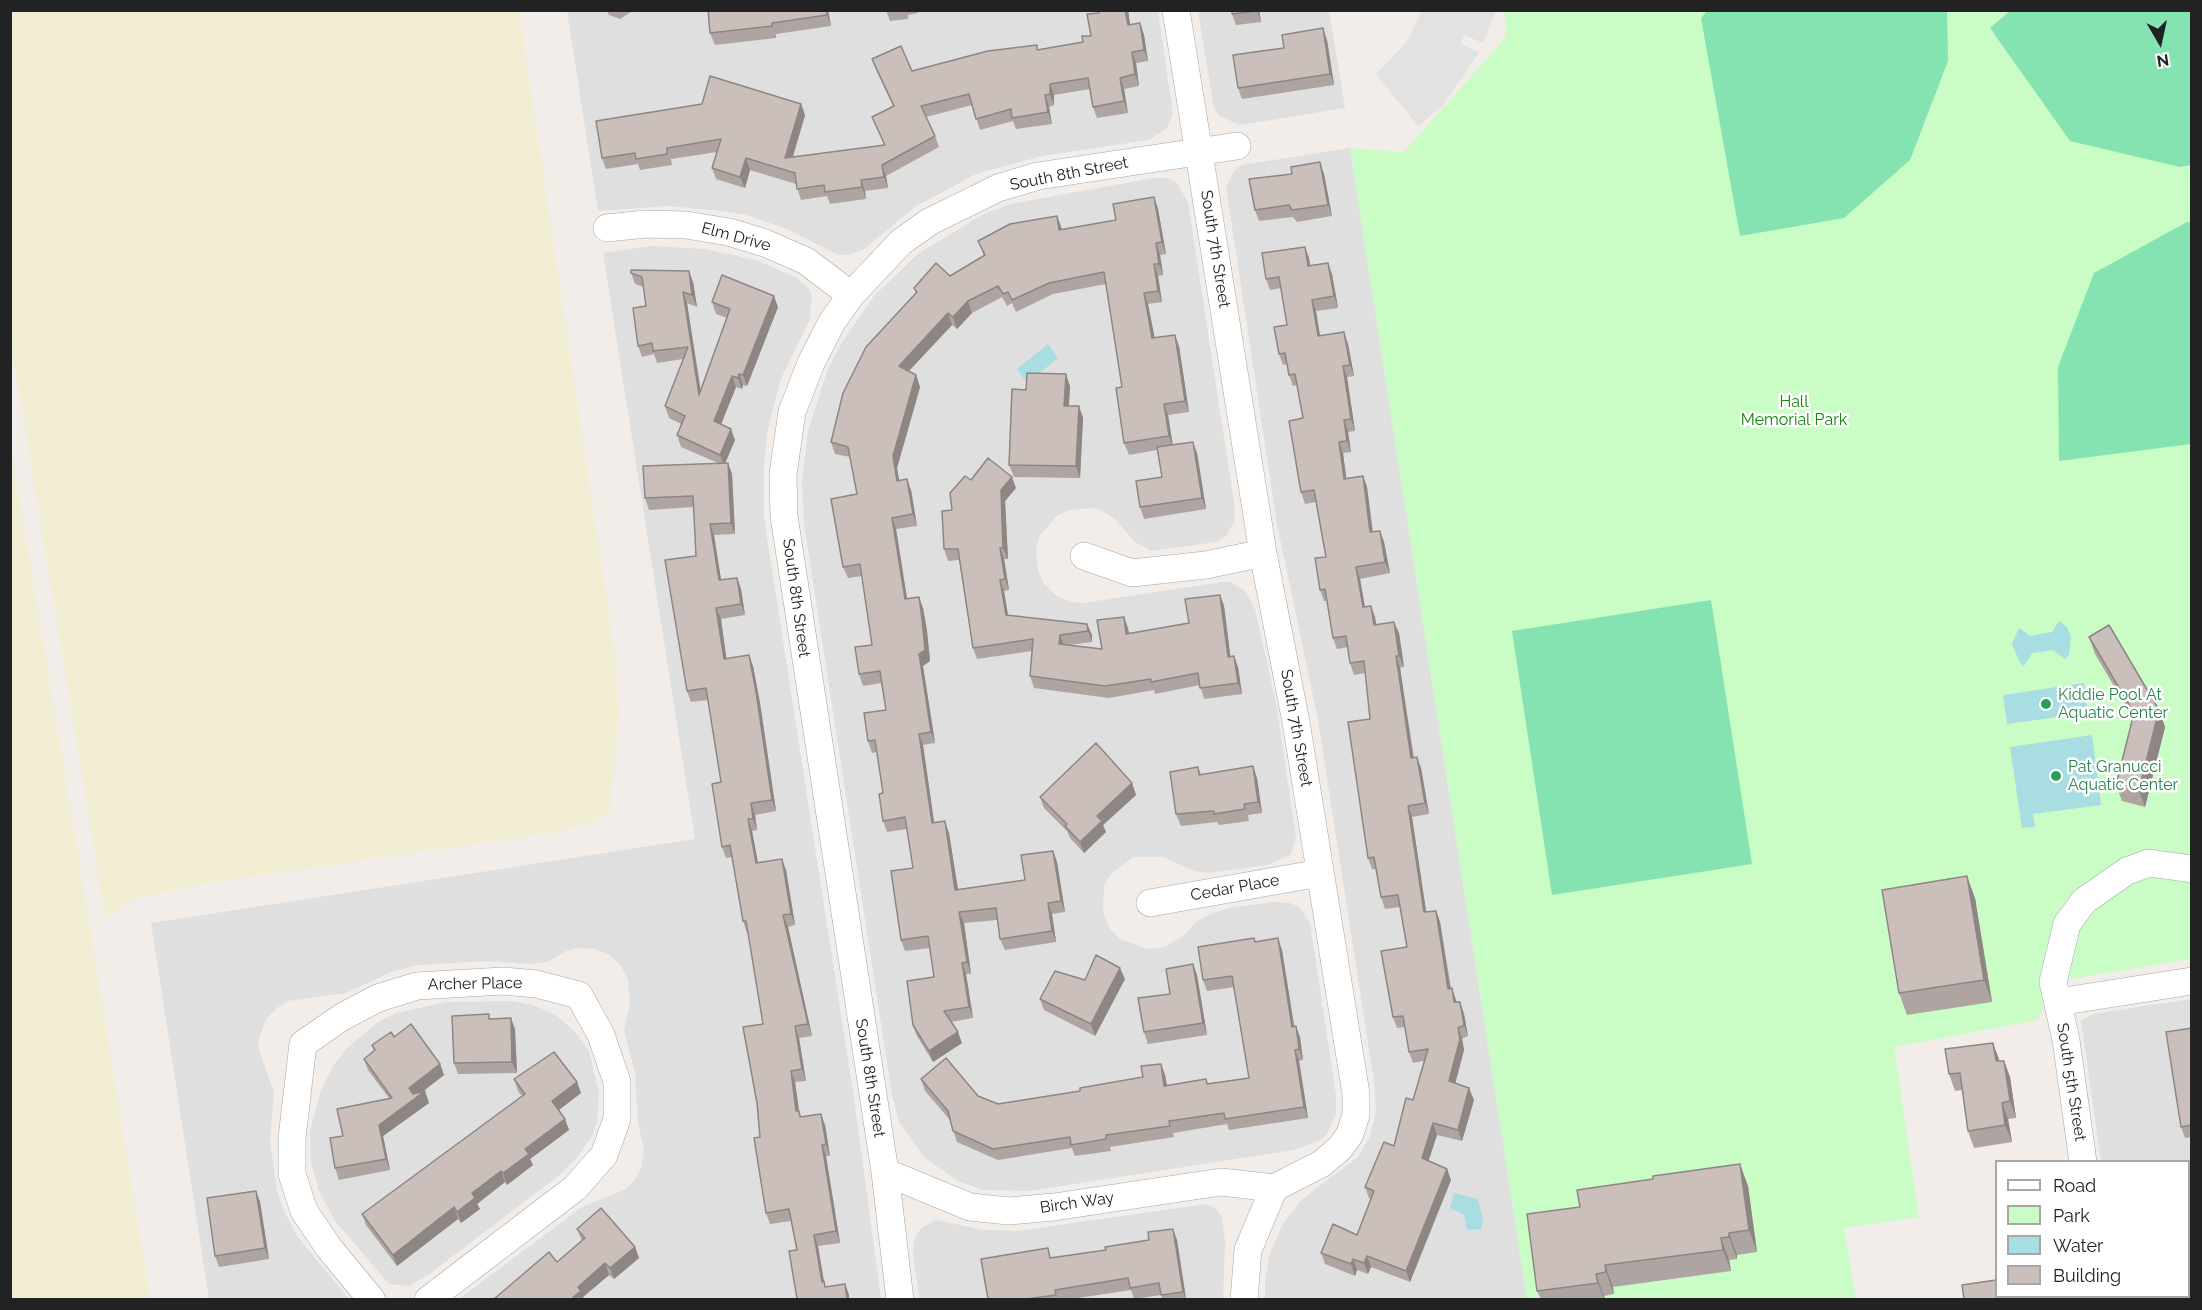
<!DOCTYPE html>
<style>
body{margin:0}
#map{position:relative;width:2202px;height:1310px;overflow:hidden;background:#f2ede8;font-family:Raleway,sans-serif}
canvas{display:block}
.frame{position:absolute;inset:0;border:12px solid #222;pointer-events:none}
.legend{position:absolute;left:1995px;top:1160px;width:195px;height:138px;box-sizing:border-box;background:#fff;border:2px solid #a7a7a7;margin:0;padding:8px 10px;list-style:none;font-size:18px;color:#222}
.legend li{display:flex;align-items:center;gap:12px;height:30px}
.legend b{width:30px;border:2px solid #a7a7a7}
.north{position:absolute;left:2130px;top:12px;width:60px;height:60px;-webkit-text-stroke:4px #fff;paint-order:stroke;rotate:171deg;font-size:16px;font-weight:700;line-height:24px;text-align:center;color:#222}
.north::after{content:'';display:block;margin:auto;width:21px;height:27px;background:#222;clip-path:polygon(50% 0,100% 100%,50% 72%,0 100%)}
</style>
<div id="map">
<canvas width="2202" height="1310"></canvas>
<div class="frame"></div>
<ul class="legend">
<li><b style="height:8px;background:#fff"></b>Road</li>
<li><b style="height:16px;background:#cafcc6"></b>Park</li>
<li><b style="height:16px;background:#a8dde1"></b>Water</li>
<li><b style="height:16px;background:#cabfbb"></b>Building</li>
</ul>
<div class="north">N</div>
</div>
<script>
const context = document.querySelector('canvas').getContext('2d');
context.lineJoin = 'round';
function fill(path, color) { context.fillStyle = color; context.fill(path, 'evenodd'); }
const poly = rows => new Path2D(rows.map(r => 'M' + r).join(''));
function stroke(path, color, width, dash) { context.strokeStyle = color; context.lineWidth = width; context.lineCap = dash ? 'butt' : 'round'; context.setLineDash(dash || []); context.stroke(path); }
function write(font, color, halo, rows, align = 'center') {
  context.font = font + ' Raleway,sans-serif'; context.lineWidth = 5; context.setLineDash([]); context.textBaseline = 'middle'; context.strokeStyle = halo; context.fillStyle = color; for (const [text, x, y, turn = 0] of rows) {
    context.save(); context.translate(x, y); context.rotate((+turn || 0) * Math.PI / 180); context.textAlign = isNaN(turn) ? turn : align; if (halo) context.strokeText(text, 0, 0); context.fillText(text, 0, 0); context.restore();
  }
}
const residential = poly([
 [567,11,1158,11,1173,114,1167,128,1148,140,1042,156,976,174,915,207,863,250,848,255,836,254,787,229,746,215,721,211,668,206,598,211],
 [1198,11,1329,11,1345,108,1240,125,1219,116,1214,108],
 [1350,148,1527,1299,1265,1299,1265,1281,1270,1253,1283,1224,1301,1200,1358,1157,1370,1136,1376,1111,1374,1082,1318,720,1277,524,1226,187,1234,171,1242,165],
 [1154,178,1167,178,1177,183,1188,202,1235,509,1234,522,1226,536,1216,542,1151,551,1135,542,1117,521,1106,513,1094,508,1070,510,1058,515,1040,535,1036,548,1038,571,1044,584,1057,596,1072,602,1083,603,1222,582,1231,582,1245,591,1255,609,1276,703,1296,837,1291,854,1279,860,1267,865,1209,873,1194,871,1163,857,1133,857,1111,874,1104,886,1103,912,1110,929,1120,939,1147,949,1165,947,1185,934,1196,922,1212,913,1235,907,1273,902,1290,903,1299,907,1310,923,1336,1095,1336,1114,1327,1134,1319,1141,1294,1150,1029,1191,983,1190,956,1180,925,1158,899,1122,892,1095,804,524,802,480,808,431,828,368,843,341,874,296,919,253,980,216,1010,204],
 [651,246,705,249,756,260,795,277,809,289,812,296,810,319,781,379,768,428,764,463,764,518,855,1105,881,1299,459,1299,582,1207,624,1190,635,1180,641,1168,644,1151,638,1122,635,1073,624,1030,630,1004,628,979,620,965,608,954,595,949,578,948,566,951,547,962,530,964,490,961,418,965,391,972,346,993,288,1001,277,1008,266,1019,258,1041,260,1053,274,1092,270,1141,277,1191,285,1213,297,1236,349,1299,209,1299,151,923,695,839,603,253],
 [2191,999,2191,1299,2121,1299,2121,1297,2188,1296,2188,1162,2101,1161,2081,1021,2093,1014],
 [512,1001,533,1005,556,1015,574,1031,589,1051,599,1093,597,1121,592,1136,576,1159,562,1173,431,1273,409,1286,389,1284,335,1221,319,1191,311,1161,310,1131,321,1090,333,1066,346,1049,378,1022,396,1013,446,1002],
 [1206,1204,1215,1208,1222,1217,1225,1241,1223,1299,920,1300,913,1255,914,1240,921,1228,936,1220,984,1230,1018,1231]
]);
const farmland = poly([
 [10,11,519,11,616,663,619,714,610,811,596,820,559,832,193,885,135,899,105,918,11,340],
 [10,444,90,927,150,1299,11,1299]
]);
const park = poly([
 [1505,11,2191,11,2191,959,2053,982,2038,1020,1894,1047,1919,1217,1844,1228,1856,1299,1527,1299,1350,148,1404,152,1506,37]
]);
const pitch = poly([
 [1707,11,1947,11,1948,61,1910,160,1844,218,1740,236,1701,18],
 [2010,11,2191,11,2191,165,2180,167,2070,141,1990,28],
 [2187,222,2192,222,2191,444,2059,461,2058,367,2094,273],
 [1711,600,1752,864,1552,895,1512,631]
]);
const parking = poly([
 [1422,10,1496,11,1483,43,1464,35,1461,44,1479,53,1443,105,1418,126,1376,74,1406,43]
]);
const water = poly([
 [1048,344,1058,358,1027,383,1017,369],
 [2059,621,2067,627,2071,637,2069,655,2065,659,2053,650,2032,653,2024,666,2020,663,2012,644,2019,628,2030,636,2052,632],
 [2084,683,2088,713,2007,724,2003,695],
 [2092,735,2101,805,2033,814,2035,827,2022,828,2010,747],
 [1454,1193,1478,1199,1483,1220,1481,1229,1467,1230,1464,1215,1450,1208]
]);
const minor = poly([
 [1176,10,1263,553,1296,722,1356,1094,1356,1115,1350,1134,1340,1148,1321,1164,1274,1188,1248,1250,1244,1300],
 [607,228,646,224,686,225,729,232,765,243,806,261,851,295],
 [1084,556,1132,573,1206,565,1263,553],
 [1150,903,1320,873],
 [2058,1002,2192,981],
 [2083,1162,2066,1040,2053,982,2067,924,2084,901,2127,871,2149,863,2192,869],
 [885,1172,970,1207,1009,1211,1054,1207,1221,1182,1274,1188],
 [2102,1296,2102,1300],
 [372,1300,329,1248,304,1211,292,1174,292,1138,303,1044,342,1017,378,998,417,986,503,981,536,984,579,995,601,1035,617,1082,617,1119,604,1155,575,1188,428,1300],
 [900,1300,885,1172,784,516,783,474,792,412,811,363,832,322,851,295,901,242,929,222,998,188,1038,176,1237,146]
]);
const wall = poly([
 [606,10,634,10,620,19,609,15],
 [708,10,828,10,831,26,776,34,776,38,715,45,710,33],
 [886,10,920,10,918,13,908,15,908,19,890,21],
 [1099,10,1128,10,1130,25,1140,23,1144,35,1148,61,1136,63,1139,86,1124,89,1128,113,1097,118,1093,107,1090,89,1054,95,1054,105,1049,107,1052,124,1016,129,1013,121,980,130,972,105,926,117,935,136,939,147,886,176,888,188,865,191,866,199,830,204,827,196,801,200,796,184,750,170,745,188,716,179,712,168,717,152,671,159,672,165,640,170,638,164,606,169,602,158,801,104,805,115,793,157,884,145,872,117,893,106,876,70,872,59,912,71,1083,42,1091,36,1099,13],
 [1259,10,1261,22,1236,25,1232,14],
 [1327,40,1334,85,1242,99,1238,88,1284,48],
 [1324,174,1332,216,1297,222,1293,217,1259,221,1255,210],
 [1154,197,1158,209,1166,254,1160,255,1163,275,1158,276,1162,302,1148,304,1154,337,1179,346,1189,412,1168,415,1173,445,1197,453,1206,509,1144,519,1140,507,1162,477,1157,450,1129,455,1124,443,1122,387,1106,284,1053,294,1016,312,1012,303,1007,306,1002,297,972,313,957,329,952,325,909,371,916,375,920,387,897,468,899,480,911,490,917,526,896,529,907,599,923,608,927,631,930,661,923,666,935,743,923,745,934,823,949,833,958,890,1025,880,1053,851,1057,862,1065,912,1052,914,1056,942,1005,950,1000,939,997,920,964,923,971,974,966,974,973,1018,951,1022,962,1043,933,1062,917,1036,913,1025,934,977,930,948,905,951,901,940,913,868,907,829,887,832,883,821,883,793,877,752,872,753,868,741,886,710,881,683,863,686,859,674,872,645,862,576,848,578,843,567,857,494,850,457,835,454,831,442,916,293,914,288,950,276,984,256,978,241,1057,216,1062,229,1116,220],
 [1309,258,1310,266,1332,274,1338,308,1316,311,1320,336,1348,344,1354,376,1347,377,1355,431,1348,432,1351,452,1343,453,1346,478,1363,476,1367,487,1373,532,1380,531,1384,542,1390,573,1360,579,1365,607,1375,617,1376,625,1399,633,1404,667,1400,668,1414,758,1421,768,1429,814,1412,817,1426,912,1436,911,1440,922,1451,988,1456,1002,1460,1002,1464,1014,1468,1036,1462,1039,1464,1050,1455,1083,1474,1100,1462,1141,1437,1135,1428,1161,1447,1169,1451,1180,1410,1282,1371,1267,1368,1274,1357,1270,1355,1276,1325,1264,1321,1253,1357,1235,1371,1199,1369,1198,1365,1187,1394,1146,1413,1100,1424,1061,1413,1063,1409,1052,1405,1027,1397,1028,1393,1017,1407,947,1400,907,1385,909,1381,897,1376,869,1372,869,1368,858,1370,719,1365,673,1354,675,1350,663,1348,647,1337,649,1333,638,1327,601,1324,601,1320,590,1326,557,1316,502,1305,504,1301,492,1303,418,1297,385,1293,386,1289,375,1287,364,1283,365,1279,354,1287,325,1281,288,1270,290,1266,279],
 [631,273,693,282,697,307,687,303,701,391,727,318,716,314,712,302,778,307,747,386,743,385,742,389,736,387,721,424,735,440,725,463,728,463,732,474,735,534,714,535,721,580,737,578,741,589,745,615,721,619,726,658,753,666,760,703,776,811,755,815,757,830,752,831,758,863,786,870,795,925,788,927,812,1036,799,1038,806,1081,795,1082,799,1111,801,1117,825,1125,830,1156,826,1156,840,1243,818,1246,824,1282,826,1287,845,1284,849,1295,797,1299,797,1250,791,1221,770,1224,766,1213,760,1137,763,1024,748,932,747,933,743,921,732,857,726,858,722,847,721,782,708,700,691,702,687,691,696,556,694,507,649,510,645,498,718,463,681,447,677,435,681,424,669,418,665,406,683,359,657,363,654,354,642,357,638,346,646,306,644,287,635,284],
 [1070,386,1069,406,1083,418,1080,478,1014,477,1009,465,1026,390],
 [971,480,1016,488,1005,501,1008,559,1004,559,1009,590,1004,591,1008,616,1087,624,1092,635,1092,642,1070,645,1102,649,1124,617,1129,633,1189,623,1220,595,1224,606,1230,656,1234,656,1238,667,1242,694,1204,699,1200,685,1155,694,1154,690,1109,698,1034,688,1030,676,1032,651,977,659,973,648,959,560,948,561,944,549,952,510],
 [2089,637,2159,710,2165,727,2145,807,2122,801,2116,785,2133,718,2095,654],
 [1198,767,1201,774,1257,778,1262,813,1248,815,1249,821,1219,825,1217,822,1181,826,1176,814],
 [1132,783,1136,795,1103,825,1106,832,1084,853,1070,838,1067,831,1044,808,1040,797],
 [1975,898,1992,1002,1907,1015,1899,993],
 [1256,942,1282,950,1294,1026,1300,1037,1303,1060,1299,1061,1308,1118,1229,1130,1227,1124,1173,1133,1174,1137,1110,1147,1111,1151,1075,1156,1072,1148,998,1160,957,1142,950,1120,925,1091,921,1079,978,1096,998,1104,1080,1091,1143,1077,1161,1064,1165,1075,1167,1085,1208,1084,1249,1078,1234,987,1207,991,1203,980],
 [1197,975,1207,1035,1148,1044,1144,1032,1170,994],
 [1125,979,1095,1036,1044,1010,1040,999],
 [490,1019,515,1029,517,1073,458,1074,454,1063],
 [2192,1028,2192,1137,2185,1138,2181,1127],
 [394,1037,440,1064,444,1075,422,1092,425,1091,429,1103,383,1136,390,1170,339,1180,335,1168,343,1136,389,1098,368,1070,364,1059,374,1051,372,1045],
 [2000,1061,2004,1061,2010,1077,2016,1118,2008,1119,2012,1142,1974,1148,1968,1131,1962,1090,1955,1091,1949,1074],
 [514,1079,577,1082,581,1093,559,1110,569,1130,530,1159,533,1165,507,1185,505,1182,477,1204,480,1209,461,1223,458,1219,397,1266,366,1225,362,1214,522,1096,518,1091],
 [1748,1186,1757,1252,1737,1255,1737,1259,1729,1260,1731,1271,1613,1287,1614,1294,1604,1296,1605,1299,1541,1299,1537,1291],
 [256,1191,260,1202,269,1259,219,1267,215,1256],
 [577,1229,635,1247,639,1258,614,1279,609,1275,583,1297,557,1262,582,1241],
 [1177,1240,1186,1299,1162,1299,1161,1295,1134,1299,1131,1290,1071,1299,988,1299,1052,1258]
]);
const shadedWall = poly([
 [826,10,828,10,831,26,827,15],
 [1125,10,1128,10,1132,37,1128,25],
 [1259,10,1261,22,1257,11],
 [1140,23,1144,35,1148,61,1144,50],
 [1323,28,1327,40,1334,85,1330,74],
 [1132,52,1136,63,1139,86,1135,74],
 [1120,78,1124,89,1128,113,1124,101],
 [1050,84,1054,95,1054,105,1050,94],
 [1045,95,1049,107,1052,124,1048,112],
 [801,104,805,115,789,169,785,158],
 [746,158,750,170,745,188,740,177],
 [1320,162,1324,174,1332,216,1328,205],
 [882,165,886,176,888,188,884,177],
 [861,180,865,191,866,199,862,187],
 [1154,197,1158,209,1166,254,1162,242],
 [1057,216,1061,227,1063,241,1059,230],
 [1156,243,1160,255,1163,275,1159,264],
 [1305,247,1309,258,1312,278,1308,266],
 [1328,263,1332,274,1338,308,1334,296],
 [1154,264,1158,276,1162,302,1158,291],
 [689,271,693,282,697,307,692,295],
 [683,292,687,303,703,407,699,395],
 [1144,293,1148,304,1157,349,1152,338],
 [774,296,778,307,747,386,743,375],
 [1312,300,1316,311,1322,348,1318,336],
 [968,301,972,313,957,329,953,317],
 [948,313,952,325,903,377,899,366],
 [1344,332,1348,344,1354,376,1350,365],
 [1175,335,1179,346,1189,412,1185,401],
 [1343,366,1347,377,1355,431,1351,419],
 [739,374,743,385,742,389,738,378],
 [1066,374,1070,386,1068,417,1064,406],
 [916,375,920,387,897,468,901,492,897,481,893,456],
 [732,376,736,387,718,432,714,421],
 [1164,404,1168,415,1173,448,1169,436],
 [1079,406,1083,418,1080,478,1076,466],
 [1344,420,1348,432,1351,452,1347,441],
 [731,429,735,440,724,466,720,455],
 [1193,442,1197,453,1206,509,1202,498],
 [1339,442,1343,453,1348,490,1344,479],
 [728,463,732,474,735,534,731,523],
 [1363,476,1367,487,1374,544,1370,532],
 [1012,477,1016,488,1005,501,1008,559,1003,548,1001,490],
 [907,479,911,490,917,526,913,514],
 [892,518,896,529,909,611,905,599],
 [710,524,714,535,723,592,719,580],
 [1380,531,1384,542,1390,573,1385,562],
 [1000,548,1004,559,1009,590,1005,579],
 [1356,567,1360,579,1367,619,1363,607],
 [737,578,741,589,745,615,741,604],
 [1000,580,1004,591,1010,627,1006,615],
 [1220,595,1224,606,1232,668,1228,657],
 [919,597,923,608,927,631,930,661,923,666,935,743,931,732,919,654],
 [1371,606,1375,617,1378,637,1374,625],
 [716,608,721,619,728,670,724,659],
 [1124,617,1128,628,1131,645,1126,634],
 [1394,622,1399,633,1404,667,1399,656],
 [1087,624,1092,635,1092,642,1088,631],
 [1060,635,1064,646,1059,644],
 [749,655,753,666,760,703,776,811,772,800],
 [1234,656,1238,667,1242,694,1238,683],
 [1396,656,1400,668,1415,769,1411,758],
 [2159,710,2165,727,2145,807,2139,790],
 [919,734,923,745,936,835,932,823],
 [1417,757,1421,768,1429,814,1425,803],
 [1253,766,1257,778,1262,813,1258,802],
 [1132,783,1136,795,1103,825,1106,832,1084,853,1080,842,1097,816],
 [751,803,755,815,757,830,753,819],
 [1408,806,1412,817,1428,924,1424,912],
 [748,819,752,831,760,874,756,863],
 [945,821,949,833,960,902,955,890],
 [1053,851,1057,862,1065,912,1061,901],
 [782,859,786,870,795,925,791,914],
 [1967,876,1975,898,1992,1002,1984,980],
 [1048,903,1052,914,1056,942,1052,931],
 [1436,911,1440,922,1452,1000,1448,989],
 [959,912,964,923,971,974,967,962],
 [783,915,788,927,812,1036,808,1024],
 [1278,938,1282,950,1296,1038,1292,1027],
 [962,963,966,974,973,1018,969,1007],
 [1193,964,1197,975,1207,1035,1203,1023],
 [1120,968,1125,979,1095,1036,1091,1024],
 [1452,988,1456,1000,1458,1013,1454,1002],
 [1460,1002,1464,1014,1468,1036,1464,1025],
 [511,1018,515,1029,517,1073,512,1062],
 [795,1026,799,1038,806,1081,802,1069],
 [1296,1026,1300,1037,1303,1060,1299,1049],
 [1458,1028,1462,1039,1464,1050,1453,1092,1449,1081],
 [958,1032,962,1043,933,1062,929,1051],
 [1993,1043,1999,1059,2002,1078,1996,1061],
 [1295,1050,1299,1061,1308,1118,1304,1107],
 [2004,1061,2010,1077,2016,1118,2010,1101],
 [440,1064,444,1075,413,1099,409,1088],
 [1161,1064,1165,1075,1169,1097,1164,1086],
 [791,1071,795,1082,799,1111,803,1122,796,1111],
 [577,1082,581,1093,556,1112,552,1101],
 [1469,1088,1474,1100,1462,1141,1458,1130],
 [425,1091,429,1103,383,1136,390,1170,386,1159,379,1125],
 [2002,1103,2008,1119,2012,1142,2005,1125],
 [821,1114,825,1125,830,1156,826,1144],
 [565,1119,569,1130,530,1159,533,1165,507,1185,503,1173,525,1149],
 [1433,1123,1437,1135,1426,1169,1422,1158],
 [822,1145,826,1156,840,1243,836,1231],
 [1740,1164,1748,1186,1757,1252,1749,1230],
 [1447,1169,1451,1180,1410,1282,1406,1271],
 [501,1171,505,1182,477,1204,480,1209,461,1223,457,1212,472,1193],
 [256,1191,260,1202,269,1259,265,1248],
 [454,1207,458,1219,397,1266,393,1255],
 [1173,1229,1177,1240,1186,1299,1183,1292],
 [1729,1233,1737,1255,1737,1259,1729,1237],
 [814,1235,818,1246,826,1294,822,1282],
 [1721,1238,1729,1260,1731,1271,1723,1250],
 [635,1247,639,1258,614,1279,610,1268],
 [1367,1256,1371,1267,1368,1274,1364,1263],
 [1353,1259,1357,1270,1355,1276,1351,1264],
 [605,1263,609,1275,583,1297,584,1299,571,1299,578,1287],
 [1605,1265,1613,1287,1614,1294,1606,1272],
 [1596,1274,1604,1296,1605,1299,1604,1299,1598,1283],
 [845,1284,849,1295,849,1299,847,1299]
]);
const building = poly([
 [708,10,826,10,827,15,772,23,772,26,710,33,708,10],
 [1099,10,1125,10,1128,25,1140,23,1144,50,1132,52,1135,74,1120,78,1124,101,1093,107,1088,78,1050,84,1050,94,1045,95,1048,112,1012,118,1011,109,976,119,969,94,921,106,935,136,882,165,884,177,861,180,862,187,825,192,824,185,797,189,795,173,746,158,740,177,712,168,721,139,667,148,667,154,636,159,635,153,602,158,596,121,702,104,710,76,801,104,785,158,885,145,872,117,894,106,872,59,901,46,912,71,988,51,1037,45,1037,50,1083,42,1082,36,1091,36,1087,14,1099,13,1099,10],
 [1232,10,1257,10,1257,11,1232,14,1232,10],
 [1323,28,1330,74,1238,88,1233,55,1284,48,1282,35,1323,28],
 [1320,162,1328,205,1292,210,1289,205,1255,210,1249,179,1292,174,1291,167,1320,162],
 [1154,197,1162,242,1156,243,1159,264,1154,264,1158,291,1144,293,1152,338,1175,335,1185,401,1164,404,1169,436,1124,443,1116,388,1122,387,1104,272,1049,283,1012,300,1008,292,1003,294,998,286,968,301,953,317,948,313,899,366,916,375,893,456,897,481,907,479,913,514,892,518,905,599,919,597,922,619,925,650,919,654,931,732,919,734,932,823,945,821,955,890,1025,880,1021,855,1053,851,1061,901,1048,903,1052,931,1000,939,996,908,959,912,967,962,962,963,969,1007,944,1011,958,1032,929,1051,913,1025,907,981,934,977,928,936,901,940,891,871,913,868,905,817,883,821,879,794,883,793,875,740,868,741,864,713,886,710,880,671,859,674,855,647,872,645,860,564,843,567,831,499,857,494,848,447,831,442,843,393,866,347,917,292,914,288,936,263,950,276,985,255,978,241,1010,224,1057,216,1059,230,1116,220,1113,204,1154,197],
 [1305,247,1308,266,1328,263,1334,296,1312,300,1318,336,1344,332,1350,365,1343,366,1351,419,1344,420,1347,441,1339,442,1344,479,1363,476,1370,532,1380,531,1385,562,1356,567,1363,607,1371,606,1374,625,1394,622,1399,656,1396,656,1411,758,1417,757,1425,803,1408,806,1424,912,1436,911,1448,989,1452,988,1454,1002,1460,1002,1464,1025,1458,1028,1460,1039,1449,1081,1469,1088,1458,1130,1433,1123,1422,1158,1447,1169,1406,1271,1367,1256,1364,1263,1353,1259,1351,1264,1321,1253,1333,1224,1357,1235,1374,1191,1365,1187,1384,1142,1394,1146,1406,1098,1413,1100,1428,1049,1409,1052,1403,1016,1393,1017,1381,951,1407,947,1398,895,1381,897,1374,857,1368,858,1348,722,1370,719,1364,661,1350,663,1346,636,1333,638,1325,589,1320,590,1315,558,1326,557,1314,490,1301,492,1289,421,1303,418,1295,374,1289,375,1285,353,1279,354,1274,327,1287,325,1279,277,1266,279,1262,253,1305,247],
 [631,270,689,271,692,295,683,292,699,395,730,309,712,302,722,275,774,296,743,375,739,374,738,378,732,376,714,421,731,429,720,455,677,435,685,416,665,406,688,347,653,351,652,343,638,346,633,308,646,306,642,277,631,273,631,270],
 [1027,373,1066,374,1064,406,1079,406,1076,466,1009,465,1012,389,1026,390,1027,373],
 [1193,442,1202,498,1140,507,1136,481,1162,477,1157,447,1193,442],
 [988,458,1012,477,1001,490,1003,548,1000,548,1005,579,1000,580,1006,615,1087,624,1088,631,1060,635,1059,644,1102,649,1097,620,1124,617,1126,634,1189,623,1185,599,1220,595,1228,657,1234,656,1238,683,1200,688,1198,673,1151,682,1151,679,1105,686,1030,676,1033,639,973,648,958,549,944,549,942,511,952,510,950,493,965,476,971,480,988,458],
 [728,463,731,523,710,524,719,580,737,578,741,604,716,608,724,659,749,655,756,692,772,800,751,803,753,819,748,819,756,863,782,859,791,914,783,915,808,1024,795,1026,802,1069,791,1071,796,1111,799,1111,800,1117,821,1114,826,1144,822,1145,836,1231,814,1235,822,1282,824,1281,825,1287,845,1284,847,1299,797,1299,789,1251,797,1250,789,1209,766,1213,754,1138,760,1137,757,1103,743,1027,763,1024,746,921,743,921,730,845,722,847,712,784,721,782,706,688,687,691,665,560,696,556,693,496,645,498,643,466,728,463],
 [2109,625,2159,710,2139,790,2116,785,2134,713,2089,637,2109,625],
 [1096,743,1132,783,1097,816,1102,821,1080,842,1065,826,1067,824,1040,797,1096,743],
 [1253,766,1258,802,1244,804,1245,809,1214,814,1214,811,1176,814,1170,772,1198,767,1199,775,1253,766],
 [1967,876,1984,980,1899,993,1882,890,1967,876],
 [1254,938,1255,942,1278,938,1292,1027,1296,1026,1299,1049,1295,1050,1304,1107,1225,1119,1224,1113,1169,1121,1170,1126,1106,1135,1106,1139,1071,1145,1070,1137,993,1149,953,1131,948,1111,921,1079,946,1058,978,1096,998,1104,1080,1091,1080,1088,1143,1077,1141,1066,1161,1064,1164,1086,1206,1079,1207,1084,1249,1078,1232,976,1203,980,1198,947,1254,938],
 [1096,955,1120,968,1091,1024,1040,999,1055,971,1085,980,1096,955],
 [1193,964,1203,1023,1144,1032,1138,998,1170,994,1166,969,1193,964],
 [489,1014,489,1019,511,1018,512,1062,454,1063,452,1016,489,1014],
 [411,1024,440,1064,409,1088,413,1094,425,1091,379,1125,386,1159,335,1168,330,1138,343,1136,337,1109,392,1098,364,1059,375,1050,372,1045,391,1032,394,1037,411,1024],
 [2192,1028,2192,1125,2181,1127,2166,1032,2192,1028],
 [1993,1043,1996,1061,2004,1061,2010,1101,2002,1103,2005,1125,1968,1131,1960,1073,1949,1074,1945,1049,1993,1043],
 [554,1052,577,1082,552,1101,565,1119,525,1149,529,1154,503,1173,501,1171,472,1193,475,1198,457,1212,454,1207,393,1255,362,1214,525,1094,514,1079,554,1052],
 [1740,1164,1749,1230,1729,1233,1729,1237,1721,1238,1723,1250,1605,1265,1606,1272,1596,1274,1598,1283,1537,1291,1527,1214,1580,1207,1577,1190,1653,1179,1653,1176,1740,1164],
 [256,1191,265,1248,215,1256,207,1198,256,1191],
 [601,1208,635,1247,610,1268,605,1263,578,1287,581,1291,571,1299,494,1299,549,1252,557,1262,585,1238,577,1229,601,1208],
 [1173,1229,1183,1292,1161,1295,1159,1283,1130,1288,1128,1278,1055,1290,1056,1295,1026,1299,988,1299,981,1259,1048,1248,1050,1258,1106,1250,1105,1247,1149,1240,1148,1232,1173,1229],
 [1996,1280,1996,1296,2053,1296,2053,1299,1959,1299,1964,1299,1962,1285,1996,1280]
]);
const markers = [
 [2046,704,6,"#2e9e5b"],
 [2056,776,6,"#2e9e5b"]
];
const streetNames = [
 ["South 8th Street",1069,174,-11],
 ["Elm Drive",736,237,15],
 ["South 7th Street",1215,249,81],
 ["South 8th Street",796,598,82],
 ["South 7th Street",1296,728,80],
 ["Cedar Place",1235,888,-10],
 ["Archer Place",475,984,-1],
 ["South 8th Street",870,1078,81],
 ["South 5th Street",2071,1082,81],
 ["Birch Way",1077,1203,-8]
];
const parkNames = [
 ["Hall",1794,402],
 ["Memorial Park",1794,420]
];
const leisureNames = [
 ["Kiddie Pool At",2058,695],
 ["Aquatic Center",2058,713],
 ["Pat Granucci",2068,767],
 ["Aquatic Center",2068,785]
];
fill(residential, '#e0dfdf');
fill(farmland, '#f1eed4');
fill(park, '#cafcc6');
fill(pitch, '#84e3b0');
fill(parking, '#e2e2e2');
fill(water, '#a8dde1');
stroke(minor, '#a6a6a6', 28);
stroke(minor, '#fff', 27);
fill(wall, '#aea4a1');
fill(shadedWall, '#8d8683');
fill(building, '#cabfbb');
stroke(building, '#8d8683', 1.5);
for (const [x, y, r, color] of markers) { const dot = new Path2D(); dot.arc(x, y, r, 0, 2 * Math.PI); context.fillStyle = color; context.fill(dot); stroke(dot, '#fff', 2); }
write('16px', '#222', '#fff', streetNames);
write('16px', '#118808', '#fff', parkNames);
write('16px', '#27864d', '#fff', leisureNames, 'left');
</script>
